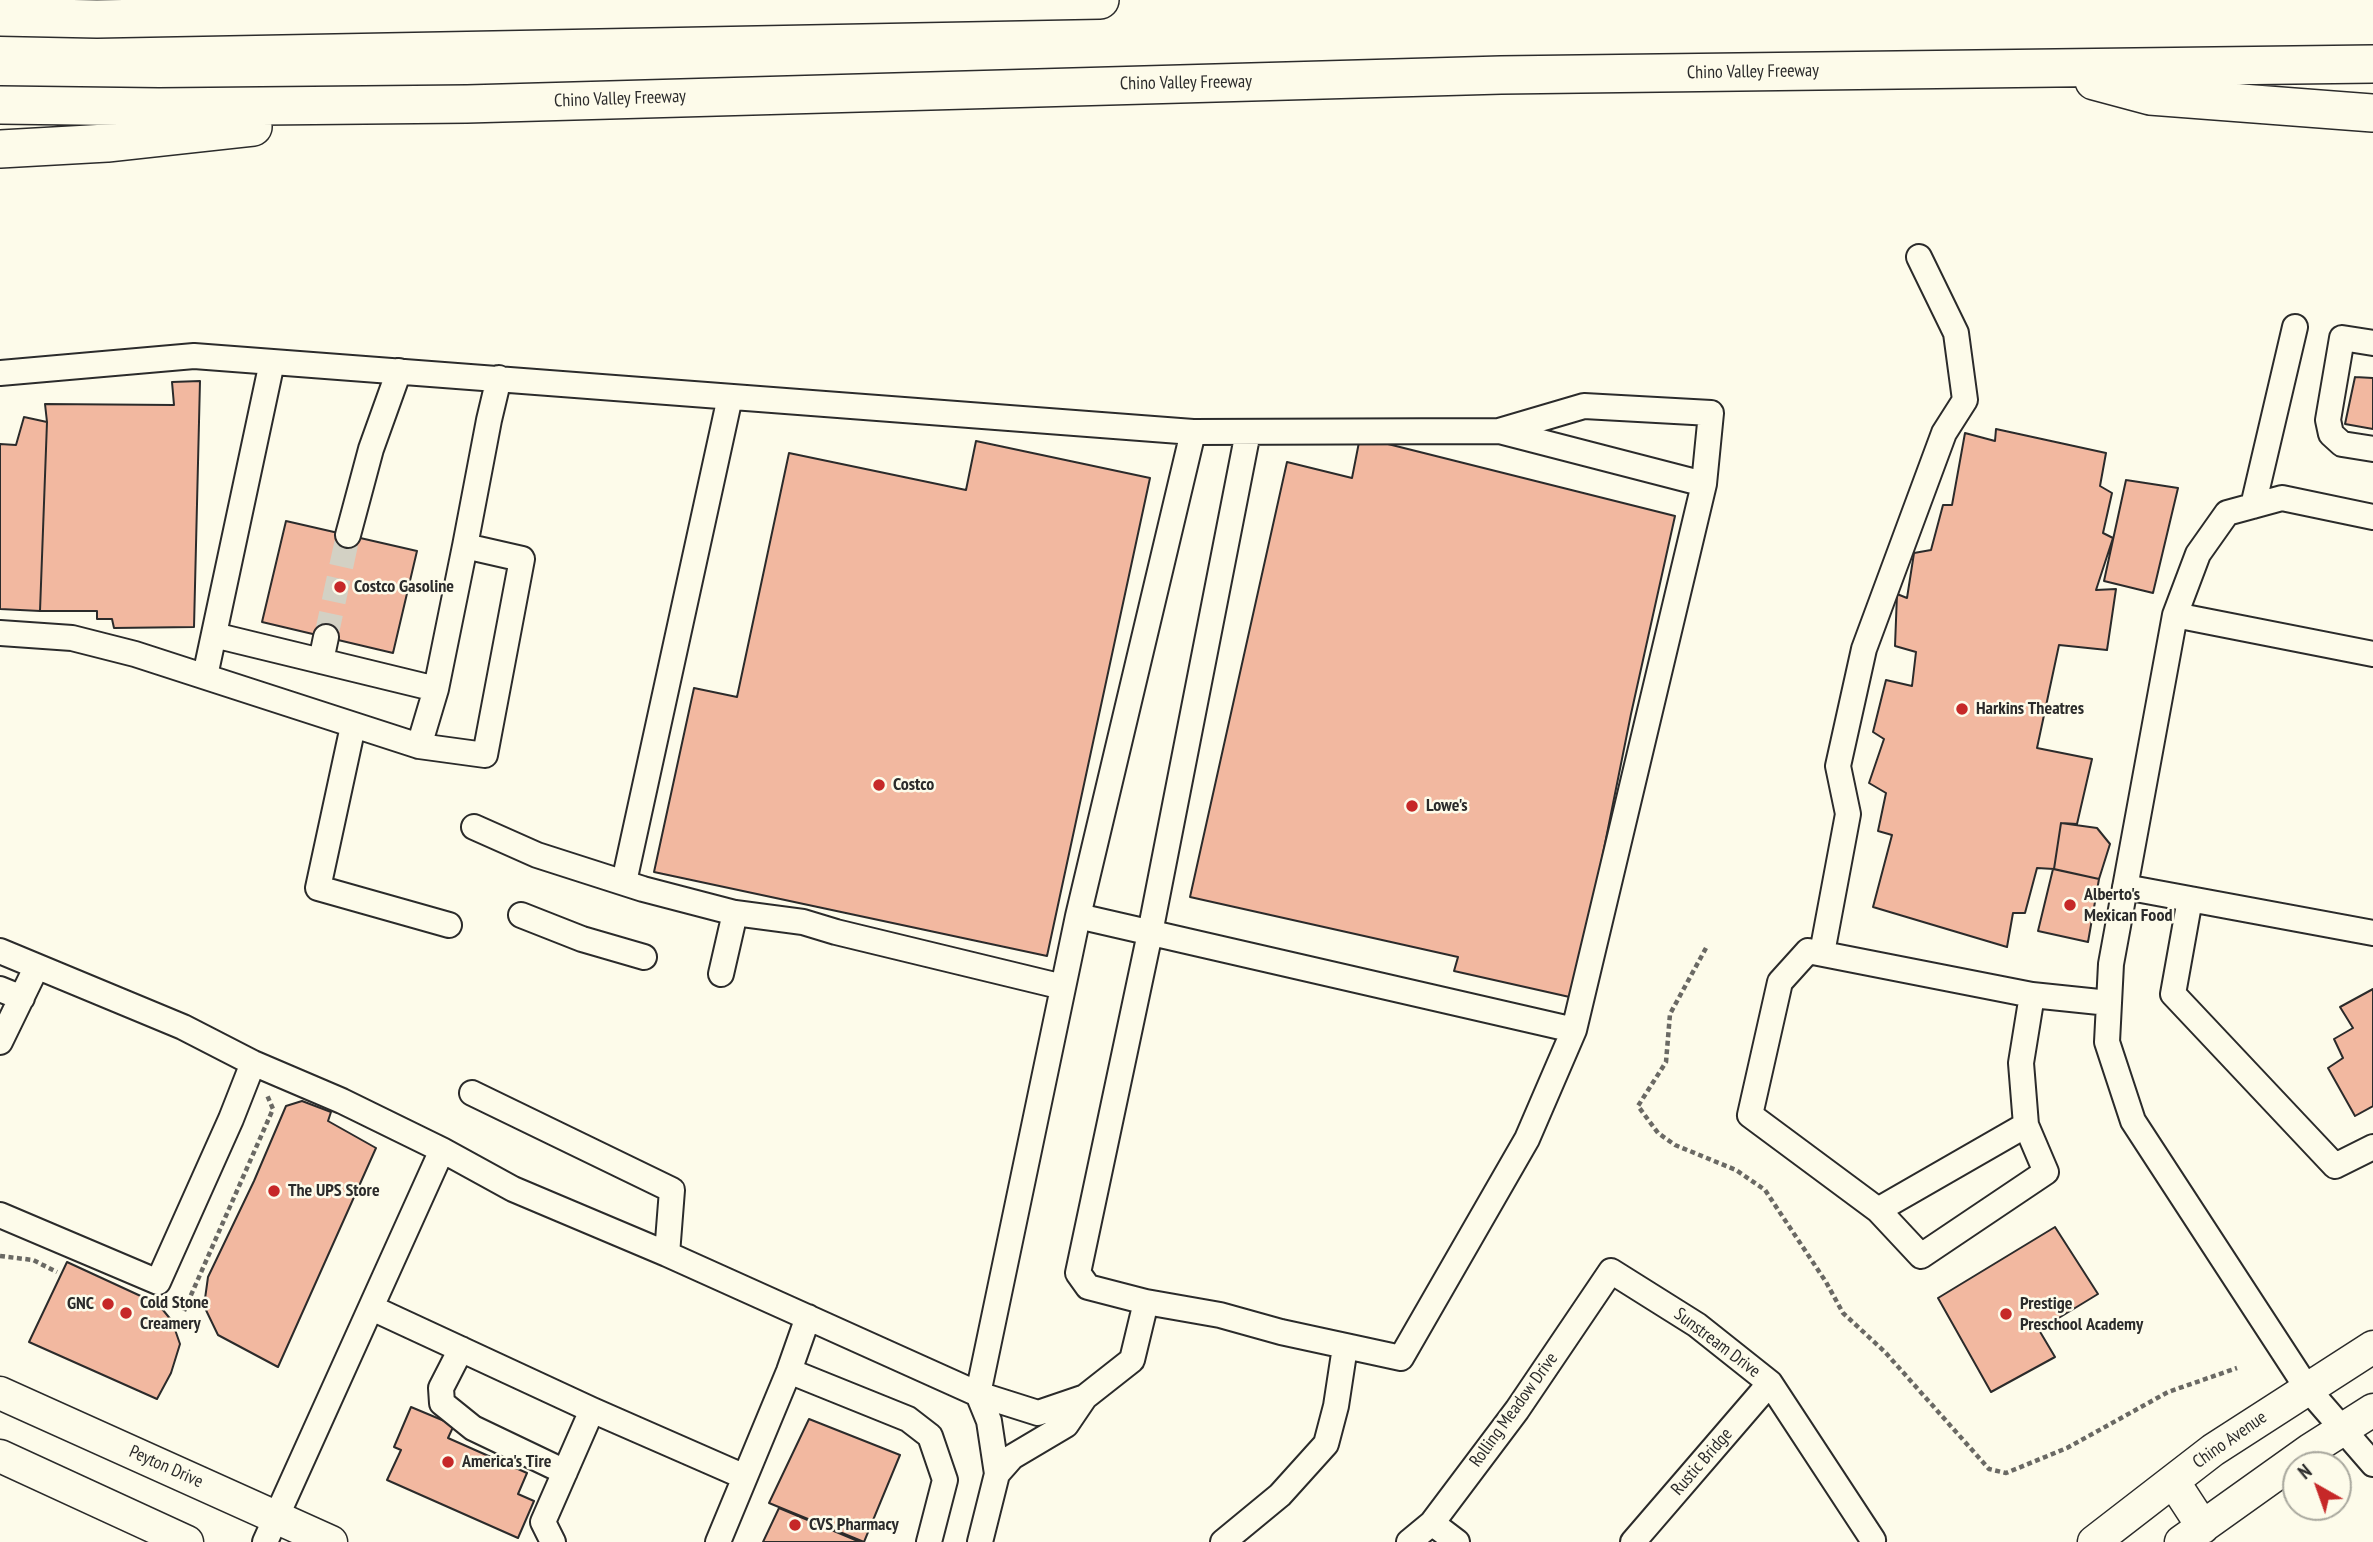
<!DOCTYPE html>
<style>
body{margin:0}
#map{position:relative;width:2373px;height:1542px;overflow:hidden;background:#fdfbea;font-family:"PT Sans Narrow",sans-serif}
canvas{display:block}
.north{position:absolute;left:2282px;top:1451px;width:70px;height:70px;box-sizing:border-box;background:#fdfbea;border:2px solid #a9a89e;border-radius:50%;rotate:320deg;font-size:19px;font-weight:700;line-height:28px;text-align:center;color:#2b2b2b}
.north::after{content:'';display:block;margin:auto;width:24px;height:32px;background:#c62828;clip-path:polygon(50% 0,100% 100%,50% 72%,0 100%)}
</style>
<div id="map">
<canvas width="2373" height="1542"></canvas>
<div class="north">N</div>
</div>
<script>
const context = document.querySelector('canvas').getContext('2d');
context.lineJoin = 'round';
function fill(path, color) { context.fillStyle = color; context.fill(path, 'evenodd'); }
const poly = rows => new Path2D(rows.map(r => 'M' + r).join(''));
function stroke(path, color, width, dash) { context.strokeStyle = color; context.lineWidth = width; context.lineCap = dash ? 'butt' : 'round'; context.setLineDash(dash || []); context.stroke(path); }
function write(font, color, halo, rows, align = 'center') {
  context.font = font + ' "PT Sans Narrow",sans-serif'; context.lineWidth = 5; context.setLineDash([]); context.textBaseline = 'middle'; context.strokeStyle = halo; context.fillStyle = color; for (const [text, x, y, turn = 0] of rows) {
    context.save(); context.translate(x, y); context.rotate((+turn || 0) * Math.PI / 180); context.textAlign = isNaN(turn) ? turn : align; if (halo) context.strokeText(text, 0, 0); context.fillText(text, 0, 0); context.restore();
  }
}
const building = poly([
 [2355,377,2373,378,2373,429,2345,424,2355,377],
 [200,381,194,627,114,628,112,619,97,619,97,611,40,611,47,422,45,404,174,405,172,382,200,381],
 [24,417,47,422,40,611,0,609,0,444,16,445,24,417],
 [1996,429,2106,453,2100,486,2112,493,2103,533,2113,538,2096,590,2116,589,2107,650,2059,645,2037,748,2092,759,2077,824,2061,823,2054,869,2037,868,2025,913,2013,913,2007,947,1873,907,1892,835,1878,831,1886,793,1869,783,1884,739,1873,732,1886,680,1912,686,1916,652,1895,646,1897,594,1907,598,1914,553,1931,550,1943,505,1952,505,1965,433,1995,441,1996,429],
 [1360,437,1675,516,1631,714,1574,998,1454,971,1458,957,1190,897,1287,462,1352,478,1360,437],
 [976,441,1150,478,1047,956,654,872,694,688,737,697,789,453,966,490,976,441],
 [2126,480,2178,488,2153,593,2104,581,2126,480],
 [286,521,417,551,393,653,262,622,286,521],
 [2061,823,2097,828,2110,844,2099,879,2054,869,2061,823],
 [2053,869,2099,879,2088,942,2038,931,2053,869],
 [2373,989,2373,1106,2355,1116,2328,1068,2343,1058,2334,1039,2353,1028,2340,1007,2373,989],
 [302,1101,331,1112,328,1121,376,1148,278,1367,218,1335,204,1306,208,1277,254,1181,286,1106,302,1101],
 [2055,1227,2098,1294,2039,1330,2055,1357,1991,1392,1938,1298,2055,1227],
 [67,1262,158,1304,172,1321,180,1344,171,1373,157,1399,29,1342,67,1262],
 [411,1407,454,1425,448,1438,527,1473,518,1494,534,1501,518,1538,387,1480,401,1450,394,1447,411,1407],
 [809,1419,900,1455,864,1542,769,1503,809,1419],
 [779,1508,860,1542,763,1542,779,1508]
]);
const minorTunnel = poly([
 [326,637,348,535]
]);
const path = poly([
 [1706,948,1670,1014,1666,1062,1638,1106,1658,1133,1675,1145,1736,1170,1765,1190,1826,1282,1843,1313,1885,1352,1989,1469,2006,1473,2067,1448,2168,1392,2237,1368],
 [0,1256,33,1260,57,1272],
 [184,1311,273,1109,267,1095]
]);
const minor = poly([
 [2373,343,2342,338,2328,420,2331,434,2342,444,2373,449],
 [0,373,194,356,1193,432,1499,431,1704,484],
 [1499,431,1584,406,1711,413,1704,484,1574,1030],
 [2253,506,2295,327],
 [2373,517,2282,498,2227,513,2198,554,2175,615,2111,964,2107,1042,2133,1121,2307,1388,2373,1464],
 [348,535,371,449,399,371],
 [465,546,436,689,419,746,485,755,522,559,465,546,489,420,499,378],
 [2175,615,2373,654],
 [0,633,72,638,135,654,419,746],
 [214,635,436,689],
 [321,661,326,637],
 [205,676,272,362],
 [353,726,318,888,449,925],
 [474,827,537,855,643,889,735,913,803,922,836,932,1063,987],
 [624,882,730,397],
 [2125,887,2373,933],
 [2190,899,2173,994,2335,1166,2373,1147],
 [521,915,582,939,644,957],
 [0,951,183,1027,253,1063,342,1101,442,1150,513,1189,667,1254,978,1394,1038,1413,1085,1397,1132,1360,1146,1302,1220,1315,1281,1332,1401,1358,1527,1139,1574,1030,1078,916],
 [1822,953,1848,814,1838,766,1864,649,1944,433,1965,400,1956,333,1919,257],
 [721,974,735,913],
 [0,989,22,998],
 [2032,995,1808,951,1780,982,1750,1115,1878,1210,1921,1256,2046,1172,2026,1125,2021,1063,2032,995,2109,1003],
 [0,1042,36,968],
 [472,1093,672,1190,667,1254],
 [1878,1210,2026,1125],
 [0,1215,158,1282,231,1119,253,1063],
 [1146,1302,1088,1287,1078,1273,1150,933,1248,432],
 [372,1308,592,1410,745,1477],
 [461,1349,441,1388,442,1403,473,1428,565,1472],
 [789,1371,908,1419,930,1436,945,1480,929,1542],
 [997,1474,1012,1457,1066,1425,1085,1397],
 [1432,1523,1457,1542],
 [265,1542,442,1150],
 [553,1542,543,1522,592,1410],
 [718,1542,789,1371,808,1317],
 [980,1542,997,1474,989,1421,978,1394,1078,916,1193,432],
 [1223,1542,1280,1495,1326,1444,1336,1406,1345,1347],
 [1409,1542,1432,1523,1517,1410,1611,1271,1697,1325,1770,1383,1873,1540,1872,1542],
 [1633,1542,1770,1383]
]);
const major = poly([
 [0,1393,331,1542],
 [0,1456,187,1542],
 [2173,1481,2203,1527],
 [2094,1542,2213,1450,2373,1347],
 [2181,1542,2310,1450,2373,1410]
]);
const highway = poly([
 [0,17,97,19,1100,0],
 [2094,81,2150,96,2373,113],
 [0,105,159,107,467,104,1501,75,2373,64],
 [0,149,107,143,253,127]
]);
const markers = [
 [340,587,7,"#c62828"],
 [1962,709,7,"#c62828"],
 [879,785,7,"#c62828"],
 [1412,806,7,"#c62828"],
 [2070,905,7,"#c62828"],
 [274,1191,7,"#c62828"],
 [108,1304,7,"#c62828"],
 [126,1313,7,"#c62828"],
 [2006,1314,7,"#c62828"],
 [448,1462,7,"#c62828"],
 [795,1525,7,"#c62828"]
];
const streetNames = [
 ["Chino Valley Freeway",1753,72,-1],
 ["Chino Valley Freeway",1186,83,-1],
 ["Chino Valley Freeway",620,99,-2],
 ["Sunstream Drive",1717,1343,37],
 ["Rolling Meadow Drive",1514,1410,-54],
 ["Chino Avenue",2230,1440,-35],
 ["Rustic Bridge",1702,1462,-49],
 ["Peyton Drive",166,1467,24]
];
const poiNames = [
 ["Costco Gasoline",354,587],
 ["Harkins Theatres",1976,709],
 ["Costco",893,785],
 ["Lowe's",1426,806],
 ["Alberto's",2084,895],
 ["Mexican Food",2084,916],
 ["The UPS Store",288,1191],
 ["Cold Stone",140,1303],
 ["Creamery",140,1324],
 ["GNC",94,1304,"right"],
 ["Prestige",2020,1304],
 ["Preschool Academy",2020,1325],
 ["America's Tire",462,1462],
 ["CVS Pharmacy",809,1525]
];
fill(building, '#f2b8a0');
stroke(building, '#2b2b2b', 2);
stroke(minorTunnel, '#d3d1c4', 24, [24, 12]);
stroke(minor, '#2b2b2b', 28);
stroke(major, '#2b2b2b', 35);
stroke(highway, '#2b2b2b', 40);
stroke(path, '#6a6964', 4.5, [5, 3.5]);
stroke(minor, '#fdfbea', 24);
stroke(major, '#fdfbea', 32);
stroke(highway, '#fdfbea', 37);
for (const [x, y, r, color] of markers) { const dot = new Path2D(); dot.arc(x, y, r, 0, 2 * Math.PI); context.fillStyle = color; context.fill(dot); stroke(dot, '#fdfbea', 2.5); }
write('18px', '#2b2b2b', '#fdfbea', streetNames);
write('bold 18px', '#2b2b2b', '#fdfbea', poiNames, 'left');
</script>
